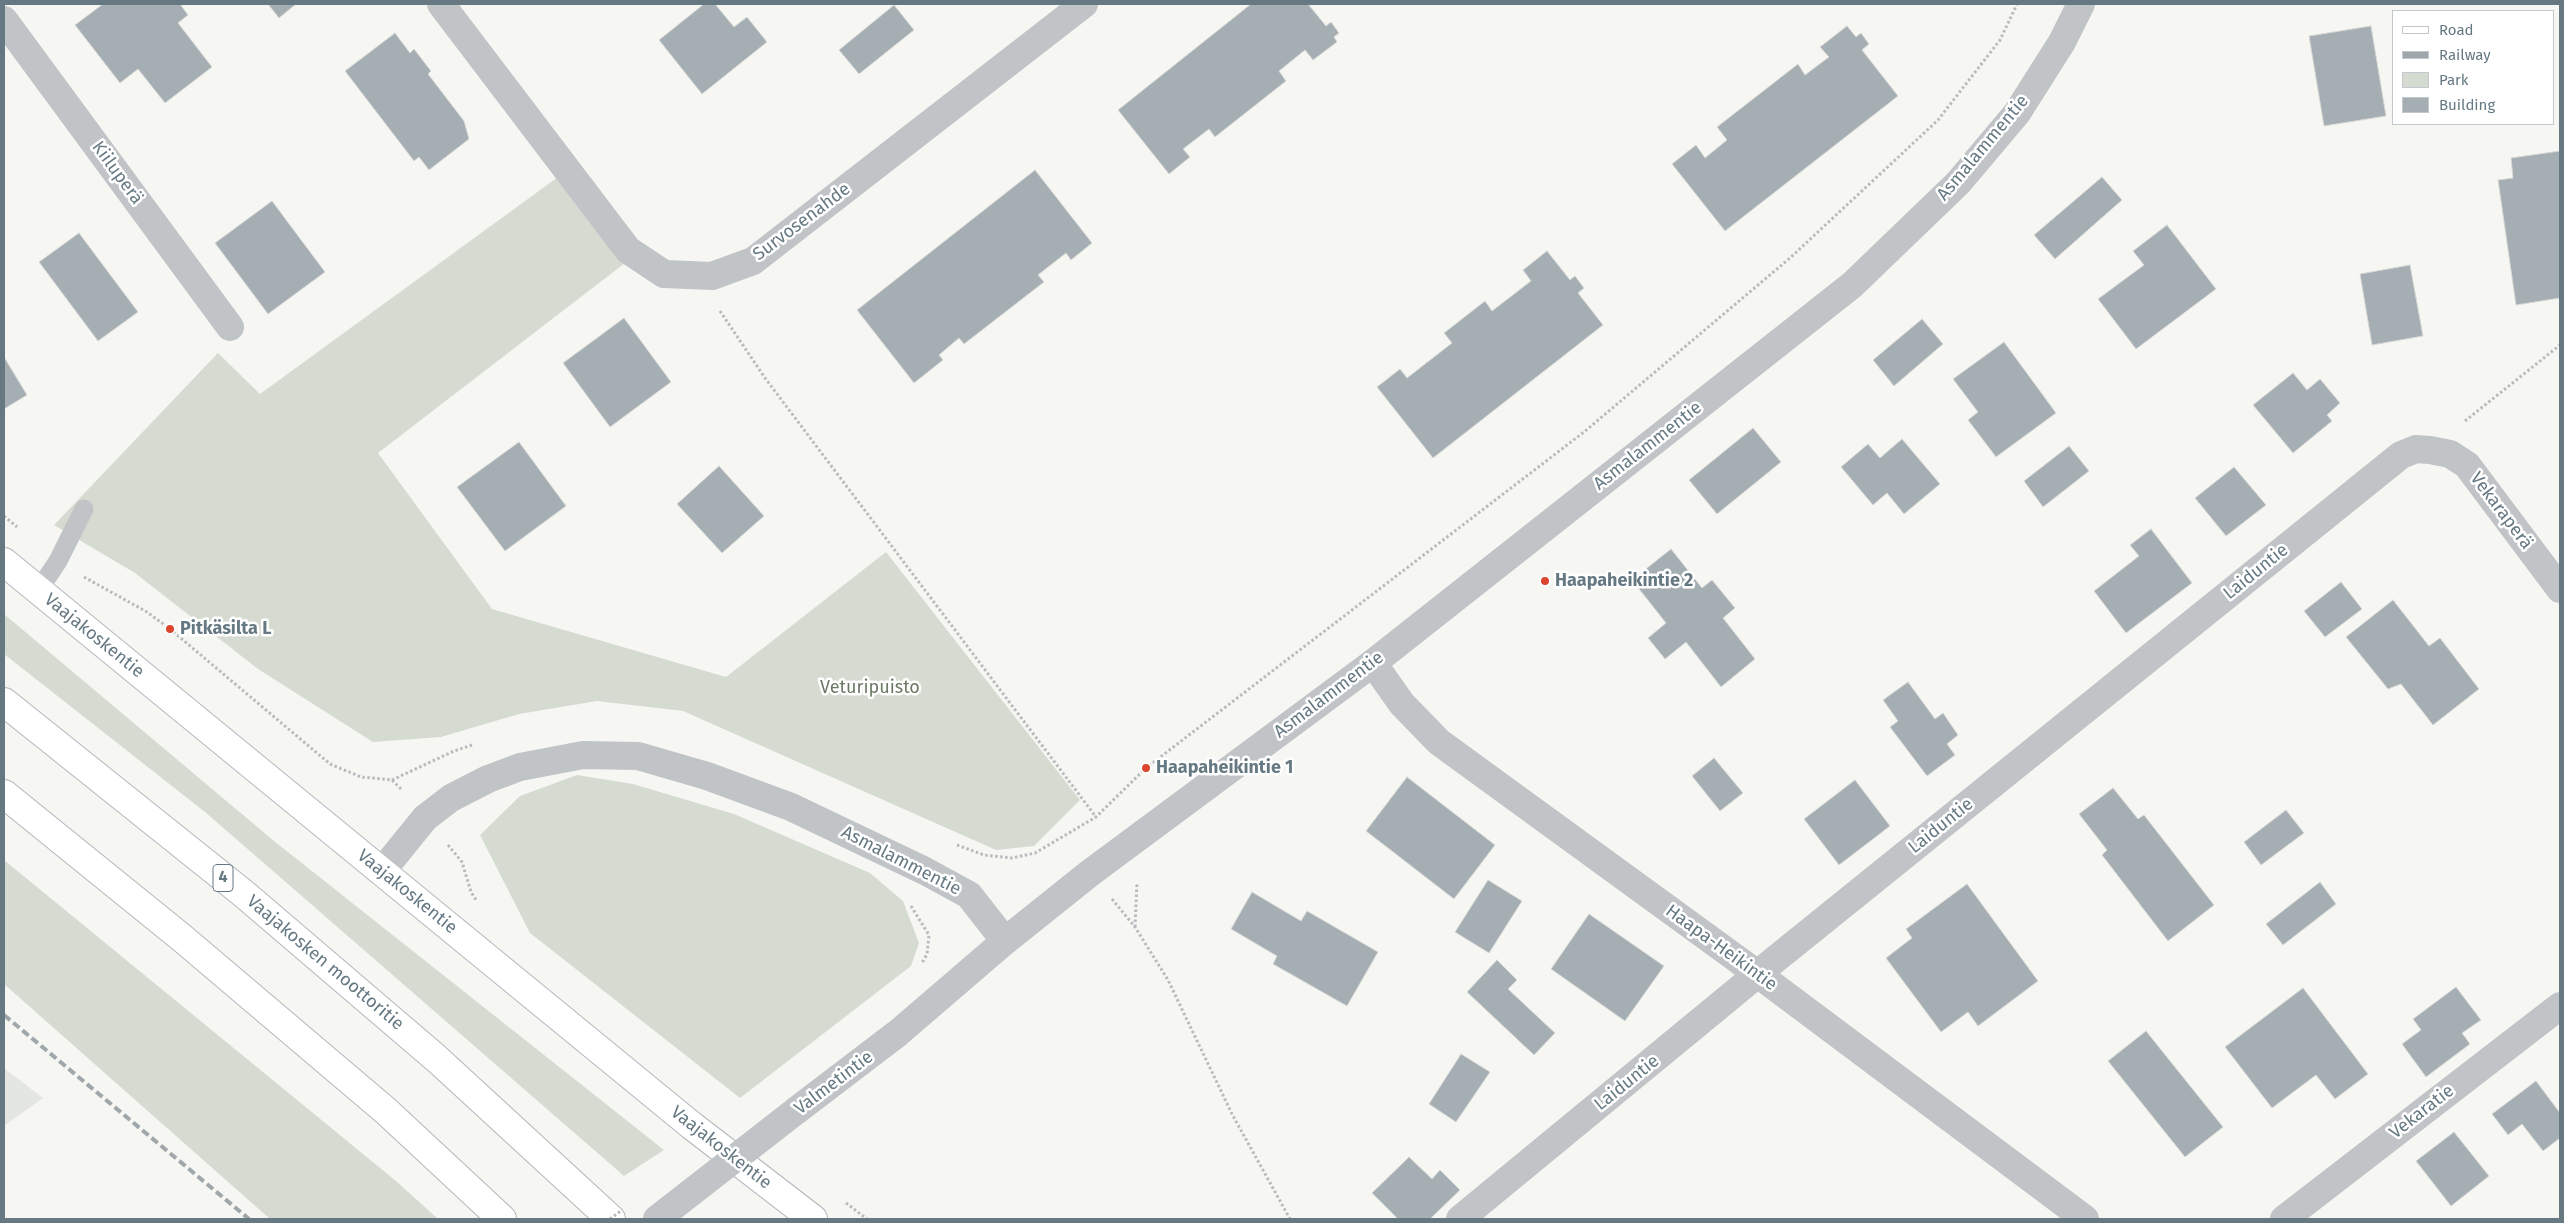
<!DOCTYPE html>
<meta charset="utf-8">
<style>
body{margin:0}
#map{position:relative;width:2564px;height:1223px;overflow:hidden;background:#f6f6f3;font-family:"Fira Sans",sans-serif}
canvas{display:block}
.frame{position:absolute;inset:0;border:5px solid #667983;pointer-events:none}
.legend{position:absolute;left:2392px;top:10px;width:162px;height:115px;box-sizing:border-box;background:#fff;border:1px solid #c2c9cd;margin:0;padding:6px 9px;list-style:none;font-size:15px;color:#667983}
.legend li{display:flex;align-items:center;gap:10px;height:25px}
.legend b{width:25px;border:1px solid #c2c9cd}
</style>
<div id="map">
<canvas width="2564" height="1223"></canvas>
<div class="frame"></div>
<ul class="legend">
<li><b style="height:6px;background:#fff"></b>Road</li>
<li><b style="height:6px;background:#9fa7ab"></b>Railway</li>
<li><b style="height:14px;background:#d6dbd2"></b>Park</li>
<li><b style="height:14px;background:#a4aeb3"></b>Building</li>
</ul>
</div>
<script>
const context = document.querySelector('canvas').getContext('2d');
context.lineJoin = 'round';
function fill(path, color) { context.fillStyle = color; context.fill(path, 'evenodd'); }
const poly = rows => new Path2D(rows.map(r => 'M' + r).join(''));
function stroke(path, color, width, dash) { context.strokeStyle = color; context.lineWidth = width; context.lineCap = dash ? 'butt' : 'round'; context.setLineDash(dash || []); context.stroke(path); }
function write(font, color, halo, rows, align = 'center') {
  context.font = font + ' "Fira Sans",sans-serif'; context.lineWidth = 5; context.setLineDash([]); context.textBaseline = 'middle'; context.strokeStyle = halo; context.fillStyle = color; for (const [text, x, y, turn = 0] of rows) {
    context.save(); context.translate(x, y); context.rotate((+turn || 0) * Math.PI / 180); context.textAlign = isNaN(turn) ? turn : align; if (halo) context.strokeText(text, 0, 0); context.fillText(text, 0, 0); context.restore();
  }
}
const built = poly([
 [4,1068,43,1098,4,1126]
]);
const green = poly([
 [558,177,625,263,378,453,492,609,726,677,886,552,1080,800,1034,846,996,850,683,711,597,701,519,714,441,737,373,742,258,669,135,573,54,525,218,353,260,394],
 [4,614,274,841,664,1150,624,1176,205,812,4,654],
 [577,775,633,784,734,814,870,873,903,901,919,943,911,966,740,1098,530,933,480,835,520,796],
 [4,860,396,1181,438,1219,270,1219,4,984]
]);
const building = poly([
 [103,4,180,4,188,15,178,23,212,67,165,103,138,69,120,83,75,25,103,4],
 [268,4,296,4,279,18,268,4],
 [704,4,715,4,734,27,747,17,767,42,702,94,659,40,704,4],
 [1251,4,1308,4,1326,26,1331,22,1339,33,1334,37,1337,42,1313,60,1305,50,1279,71,1286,81,1215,137,1209,129,1183,149,1190,157,1169,174,1118,110,1251,4],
 [894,5,914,30,859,74,839,50,894,5],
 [1847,26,1856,37,1861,33,1869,44,1862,50,1898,96,1725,231,1672,164,1696,145,1705,158,1727,140,1717,127,1798,64,1805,75,1829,57,1820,47,1847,26],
 [2371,26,2386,116,2324,126,2309,36,2371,26],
 [395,33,410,53,414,49,431,71,428,74,464,121,469,139,429,170,419,157,414,161,345,71,395,33],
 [2560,151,2560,298,2516,305,2498,180,2513,178,2511,158,2560,151],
 [1035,170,1092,243,1071,260,1066,253,1038,275,1044,282,964,344,959,338,939,355,943,360,914,383,857,310,1035,170],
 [2102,177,2122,200,2055,259,2034,235,2102,177],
 [272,201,325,272,268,314,215,243,272,201],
 [2167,225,2216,289,2136,349,2098,299,2144,265,2133,251,2167,225],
 [79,233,138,312,98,341,39,262,79,233],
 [1547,251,1570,280,1575,276,1584,288,1578,293,1603,325,1433,458,1377,387,1400,369,1407,378,1452,343,1444,333,1485,301,1492,311,1531,281,1523,270,1547,251],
 [2410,265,2423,336,2372,345,2360,274,2410,265],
 [624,318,671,382,610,427,563,363,624,318],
 [1922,319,1943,344,1894,386,1873,360,1922,319],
 [2004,342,2056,413,1996,457,1968,420,1978,412,1953,379,2004,342],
 [4,357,27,395,4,409,4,357],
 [2293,373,2307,390,2320,379,2340,403,2327,415,2332,421,2293,453,2253,405,2293,373],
 [1753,428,1781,462,1717,514,1689,480,1753,428],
 [1902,439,1940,484,1904,514,1887,493,1873,505,1841,467,1868,444,1880,458,1902,439],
 [519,442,566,506,505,551,457,487,519,442],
 [2069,446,2089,471,2043,507,2024,481,2069,446],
 [719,466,764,516,722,553,677,504,719,466],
 [2234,467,2266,505,2226,536,2195,498,2234,467],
 [2151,529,2192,583,2126,633,2094,591,2139,556,2130,545,2151,529],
 [1671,549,1702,588,1712,580,1735,608,1723,618,1755,659,1721,687,1686,642,1665,659,1648,638,1666,623,1632,580,1671,549],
 [2341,582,2362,609,2325,637,2304,611,2341,582],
 [2393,600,2429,646,2440,638,2479,689,2433,725,2401,684,2388,689,2346,637,2393,600],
 [1908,682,1935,719,1943,713,1958,735,1947,744,1955,755,1927,776,1890,727,1898,721,1883,700,1908,682],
 [1714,758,1743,793,1720,811,1692,776,1714,758],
 [1407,777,1495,845,1454,899,1366,831,1407,777],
 [1855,780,1890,826,1839,865,1804,819,1855,780],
 [2113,788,2138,819,2144,815,2214,905,2168,941,2102,855,2107,850,2079,814,2113,788],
 [2286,810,2304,833,2261,865,2244,842,2286,810],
 [1488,880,1522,901,1489,953,1455,932,1488,880],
 [2320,882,2336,904,2283,945,2266,924,2320,882],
 [1967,884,2038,981,1978,1026,1968,1012,1941,1032,1886,958,1912,938,1906,929,1967,884],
 [1252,892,1301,921,1307,911,1378,952,1347,1006,1273,964,1277,956,1231,929,1252,892],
 [1589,914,1664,966,1625,1021,1551,969,1589,914],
 [1497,960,1517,980,1508,989,1555,1033,1534,1055,1467,992,1497,960],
 [2456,987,2481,1020,2462,1033,2470,1044,2426,1077,2402,1044,2421,1030,2413,1019,2456,987],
 [2303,988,2368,1074,2335,1099,2316,1075,2272,1108,2225,1047,2303,988],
 [2146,1031,2223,1127,2185,1157,2108,1061,2146,1031],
 [1461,1054,1490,1072,1456,1122,1429,1104,1461,1054],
 [2536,1081,2560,1113,2560,1138,2543,1151,2522,1124,2508,1135,2492,1114,2536,1081],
 [2454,1132,2489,1176,2451,1206,2416,1161,2454,1132],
 [1409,1157,1432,1179,1440,1170,1460,1190,1430,1219,1398,1219,1372,1193,1409,1157]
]);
const path = poly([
 [720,311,765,378,1096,817],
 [2465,421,2560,345],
 [4,516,17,527],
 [84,577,147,612,170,629,330,764,361,777,392,780,402,790],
 [392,780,454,751,472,745],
 [448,845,462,862,471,892,476,900],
 [957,845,984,855,1012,858,1035,853,1096,817,1146,768,1584,432,1790,258,1938,120,2000,40,2017,4],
 [1112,899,1135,927,1168,980,1232,1114,1290,1219],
 [911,906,929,935,927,954,922,963],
 [1135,927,1137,883],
 [846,1203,867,1219]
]);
const service = poly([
 [38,591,58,561,84,509]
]);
const minor = poly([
 [441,4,628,250,664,274,712,276,753,261,1084,4],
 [4,20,230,327],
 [1373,663,1402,704,1439,742,1759,975,2085,1219],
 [1460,1219,1777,958,2401,455,2416,449,2430,450,2450,454,2467,465,2560,589],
 [2284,1219,2560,1006]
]);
const tertiary = poly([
 [382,871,425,818,451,798,488,779,520,767,583,755,638,756,707,776,791,807,925,871,969,895,1005,941],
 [797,1110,898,1033,1005,941,1090,873,1373,663,1852,285,1958,183,2017,113,2062,42,2081,4]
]);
const secondary = poly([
 [4,562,691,1125,813,1219]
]);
const motorway = poly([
 [4,702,244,894,437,1059,611,1219],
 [4,794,182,938,386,1111,502,1219]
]);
const rail = poly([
 [4,1015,249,1219]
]);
const pathBridge = poly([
 [610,1219,622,1210]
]);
const tertiaryBridge = poly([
 [657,1219,797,1110]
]);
const markers = [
 [1545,581,5,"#dd452d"],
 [170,629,5,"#dd452d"],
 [1146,768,5,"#dd452d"]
];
const shields = [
 [223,878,20]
];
const shieldNames = [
 ["4",223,878]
];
const streetNames = [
 ["Asmalammentie",1983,148,-50],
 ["Kiiluperä",117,173,54],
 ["Survosenahde",802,222,-37],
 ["Asmalammentie",1648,446,-38],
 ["Vekaraperä",2501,511,53],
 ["Laiduntie",2256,572,-39],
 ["Vaajakoskentie",94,636,39],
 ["Asmalammentie",1329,695,-37],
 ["Laiduntie",1941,826,-39],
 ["Asmalammentie",901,861,27],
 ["Vaajakoskentie",407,892,39],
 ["Haapa-Heikintie",1721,948,36],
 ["Vaajakosken moottoritie",325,963,40],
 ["Valmetintie",834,1083,-37],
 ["Laiduntie",1627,1083,-39],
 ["Vekaratie",2422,1112,-38],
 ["Vaajakoskentie",721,1148,38]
];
const poiNames = [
 ["Haapaheikintie 2",1555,581],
 ["Pitkäsilta L",180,629],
 ["Haapaheikintie 1",1156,768]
];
const parkNames = [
 ["Veturipuisto",870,688]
];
fill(built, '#e4e6e4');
fill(green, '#d6dbd2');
fill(building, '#a4aeb3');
stroke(building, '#d8d8d6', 1);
stroke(secondary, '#b2b8bc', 30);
stroke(motorway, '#b3b7ba', 30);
stroke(path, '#b8bbbd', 3, [2.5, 2.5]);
stroke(service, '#c0c4c7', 19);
stroke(minor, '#c0c4c7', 28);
stroke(tertiary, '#c0c4c7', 28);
stroke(secondary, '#fff', 28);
stroke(motorway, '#fff', 28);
stroke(rail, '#9fa7ab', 4, [8, 4]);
stroke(pathBridge, '#b8bbbd', 3, [2.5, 2.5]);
stroke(tertiaryBridge, '#c0c4c7', 28);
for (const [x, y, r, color] of markers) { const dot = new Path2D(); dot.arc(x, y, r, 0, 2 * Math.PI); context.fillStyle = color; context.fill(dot); stroke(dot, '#fff', 2); }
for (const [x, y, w] of shields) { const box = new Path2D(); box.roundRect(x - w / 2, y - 13.5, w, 27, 4); context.fillStyle = '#fff'; context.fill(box); stroke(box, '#667983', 1); }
write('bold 16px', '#667983', null, shieldNames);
write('18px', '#667983', '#fff', streetNames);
write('bold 18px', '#667983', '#fff', poiNames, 'left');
write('18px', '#6b7a65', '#fff', parkNames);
</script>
